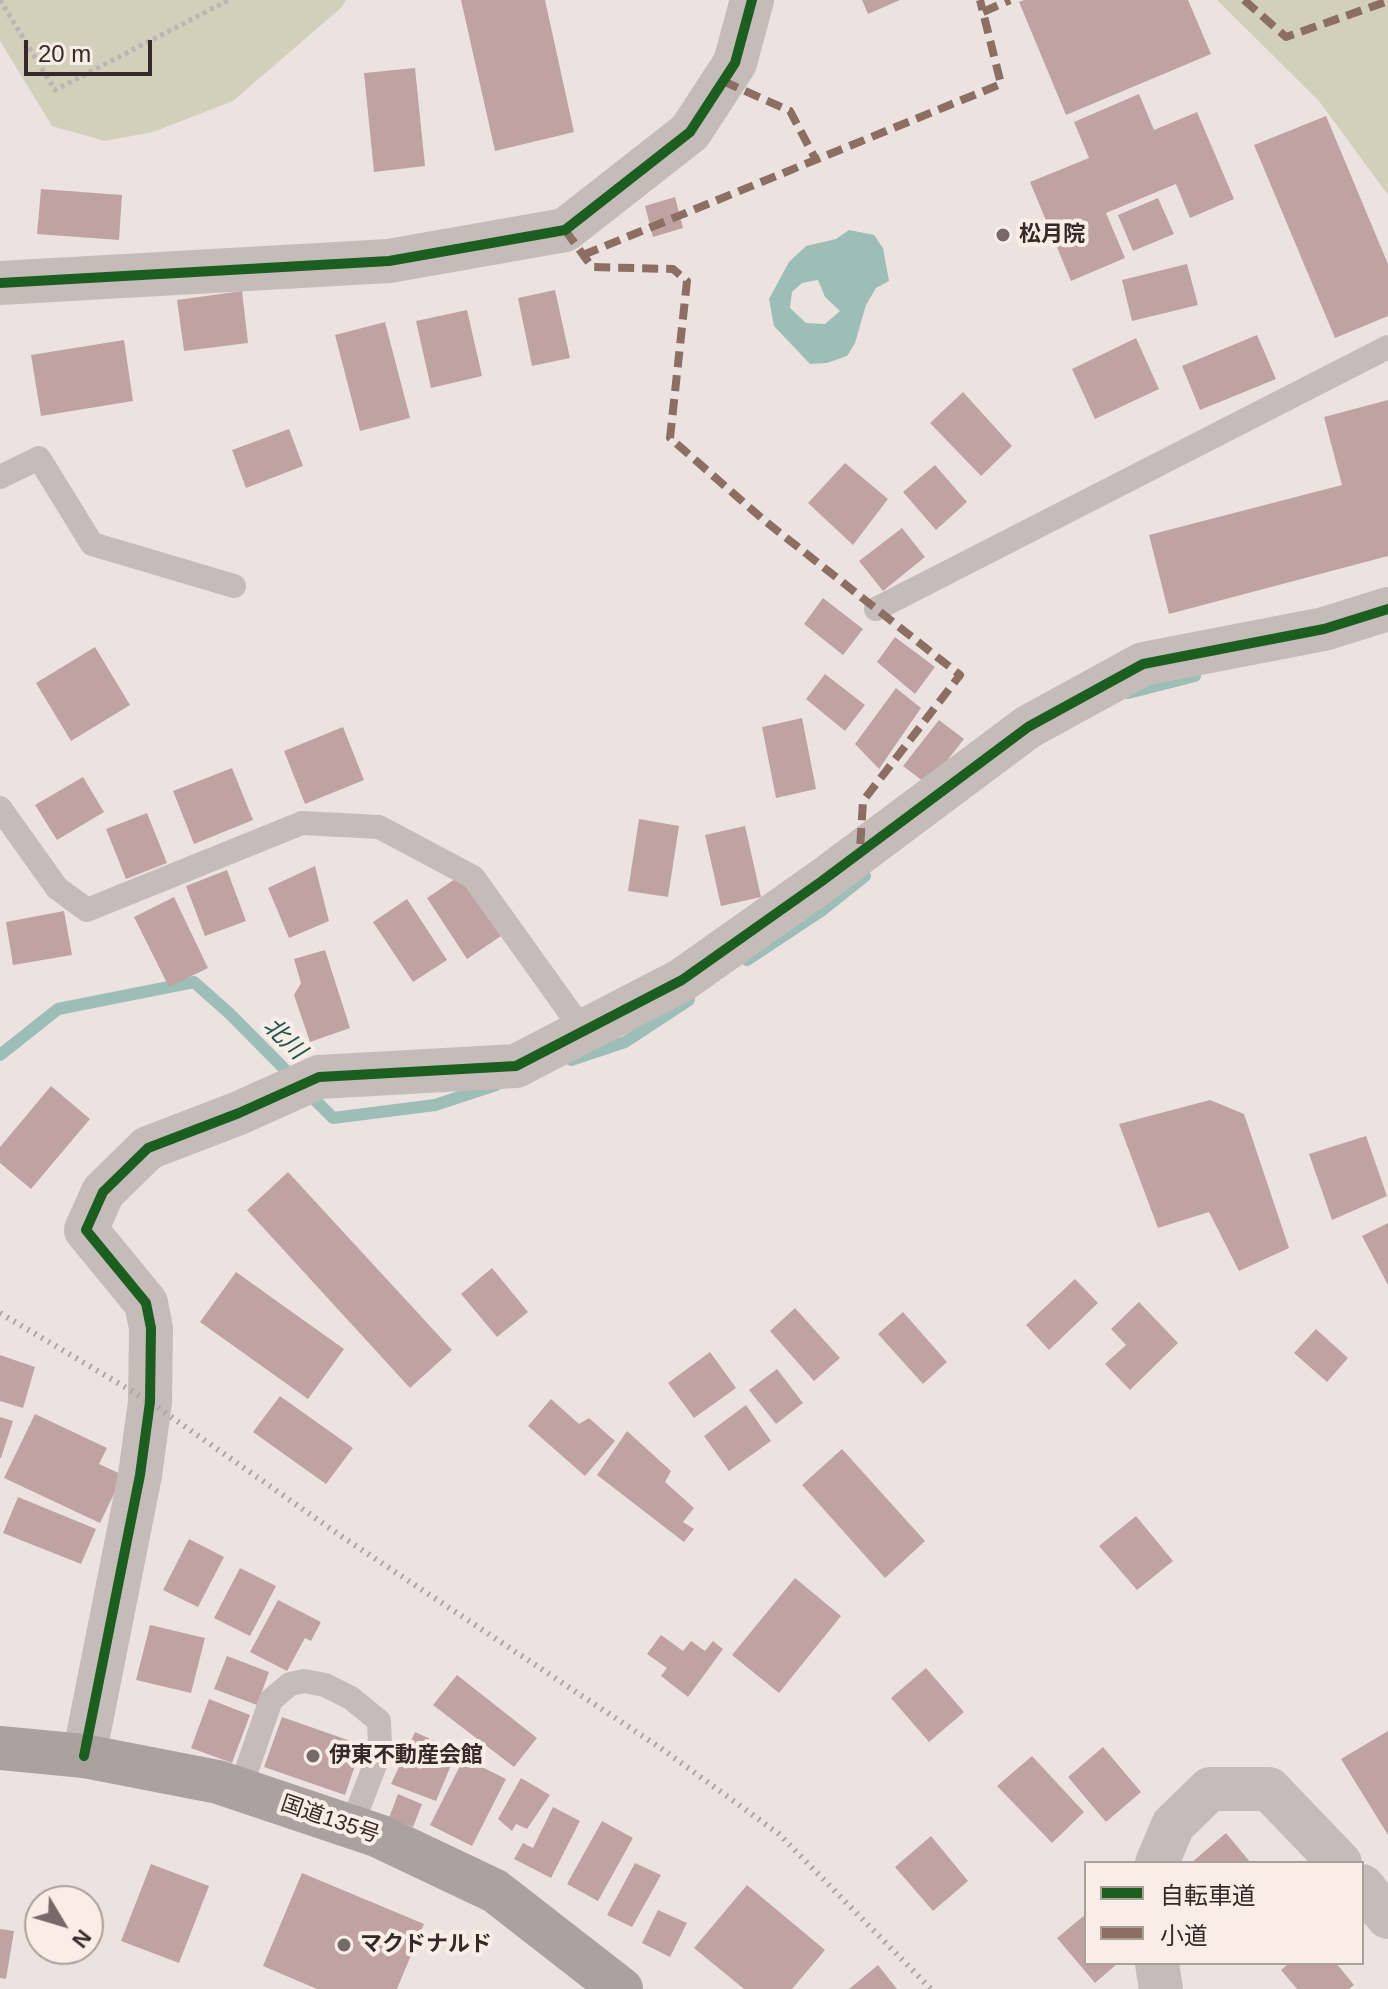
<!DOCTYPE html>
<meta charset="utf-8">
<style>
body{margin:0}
#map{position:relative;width:1388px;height:1989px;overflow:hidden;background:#ece3e0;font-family:Arial,"Noto Sans JP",sans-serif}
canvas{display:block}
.legend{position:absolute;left:1084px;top:1861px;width:280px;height:104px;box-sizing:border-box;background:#f9ede7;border:2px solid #ab9f9a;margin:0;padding:10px 14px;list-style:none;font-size:24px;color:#362927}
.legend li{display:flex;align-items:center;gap:16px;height:40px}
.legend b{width:40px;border:2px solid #ab9f9a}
.north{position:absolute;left:24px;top:1885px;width:80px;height:80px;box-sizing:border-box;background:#f9ede7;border:2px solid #ab9f9a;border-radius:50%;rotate:128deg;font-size:22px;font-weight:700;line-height:32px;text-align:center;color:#362927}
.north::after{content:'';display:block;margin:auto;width:28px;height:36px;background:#766a68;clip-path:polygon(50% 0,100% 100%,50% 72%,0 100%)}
.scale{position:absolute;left:24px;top:40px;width:128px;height:36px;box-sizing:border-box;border:4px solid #362927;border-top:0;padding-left:10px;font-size:24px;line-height:28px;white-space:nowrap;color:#362927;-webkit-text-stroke:6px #f9ede7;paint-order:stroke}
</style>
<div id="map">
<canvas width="1388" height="1989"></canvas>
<ul class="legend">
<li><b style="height:10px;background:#1b5e20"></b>自転車道</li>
<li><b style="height:10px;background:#8d6e63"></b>小道</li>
</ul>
<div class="north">N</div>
<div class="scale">20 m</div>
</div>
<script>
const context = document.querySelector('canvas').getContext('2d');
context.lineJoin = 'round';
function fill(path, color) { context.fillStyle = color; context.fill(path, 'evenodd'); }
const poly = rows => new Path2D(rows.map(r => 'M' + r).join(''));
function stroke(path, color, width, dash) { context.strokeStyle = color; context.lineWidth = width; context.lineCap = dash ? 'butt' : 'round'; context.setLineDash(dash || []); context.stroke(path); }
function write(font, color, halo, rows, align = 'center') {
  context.font = font + ' Arial,"Noto Sans JP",sans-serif'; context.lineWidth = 8; context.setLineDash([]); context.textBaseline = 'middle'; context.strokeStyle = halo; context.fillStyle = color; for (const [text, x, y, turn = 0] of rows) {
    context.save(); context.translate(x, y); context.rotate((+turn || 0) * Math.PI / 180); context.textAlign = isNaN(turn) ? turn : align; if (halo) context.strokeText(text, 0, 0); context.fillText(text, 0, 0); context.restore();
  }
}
const green = poly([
 [0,0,346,0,342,7,233,101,153,132,105,141,52,126,0,41],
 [1217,0,1388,0,1388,195,1319,101]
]);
const water = poly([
 [849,230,874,235,883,248,889,281,876,288,866,305,855,343,847,356,827,363,810,364,774,326,769,299,789,262,806,246,836,239],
 [818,280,825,297,840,311,825,324,806,323,790,308,792,292,802,283]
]);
const stream = poly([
 [1128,693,1195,676],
 [747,960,821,911,865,876],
 [0,1055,58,1009,194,982,230,1014,333,1118,435,1105,496,1085],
 [571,1060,625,1042,689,1000]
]);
const building = poly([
 [461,0,545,0,574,132,495,151],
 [862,0,900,0,868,14],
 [1024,0,1188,0,1211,54,1066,115,1019,2],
 [415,68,425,166,374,172,364,73],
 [1139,94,1154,130,1197,112,1234,199,1190,218,1176,184,1106,213,1125,258,1071,281,1030,182,1089,158,1074,122],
 [1326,116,1388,264,1388,316,1335,338,1254,145],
 [41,189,122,195,119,240,37,234],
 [675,197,683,228,653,237,645,206],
 [1158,198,1174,234,1133,251,1118,215],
 [1187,264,1198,305,1132,321,1122,280],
 [555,290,570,358,532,366,518,298],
 [242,291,248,343,184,351,177,300],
 [467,310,482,376,431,388,416,321],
 [385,322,410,418,360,431,335,335],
 [1257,335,1276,379,1200,410,1182,366],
 [1136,338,1159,389,1095,419,1072,369],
 [124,340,133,401,41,416,31,355],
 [963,392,1012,446,981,476,930,423],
 [1388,400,1388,556,1169,614,1149,535,1342,485,1324,417],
 [289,429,303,466,246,488,232,450],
 [845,463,888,499,853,545,808,503],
 [935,465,967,502,936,530,903,492],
 [902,528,925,557,883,591,859,561],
 [823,598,863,629,843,655,804,624],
 [895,637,935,667,915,694,877,662],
 [95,647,130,705,71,741,36,683],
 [825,674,865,705,845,731,806,699],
 [896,688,921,708,879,769,855,744],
 [802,718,816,789,776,798,762,727],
 [939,720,964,739,928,785,903,766],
 [343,727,364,780,305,804,284,751],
 [232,768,253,820,194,844,173,791],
 [83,777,104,812,57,840,35,805],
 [147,813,167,863,126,879,106,829],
 [639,819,679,826,668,897,628,891],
 [745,826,761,897,721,906,705,835],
 [315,866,329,921,289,938,268,888],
 [227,870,246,921,205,936,186,886],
 [461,875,501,936,467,959,427,898],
 [174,897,208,968,169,987,134,917],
 [407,899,447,960,413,982,373,922],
 [64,911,72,955,13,965,6,922],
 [325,950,350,1028,310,1042,294,995,301,983,294,959],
 [51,1086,90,1119,31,1189,0,1163,0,1147],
 [1210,1100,1244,1114,1289,1248,1239,1271,1209,1212,1158,1228,1119,1124],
 [1366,1136,1387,1196,1332,1220,1309,1154],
 [288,1172,452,1350,410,1388,247,1210],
 [1388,1223,1388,1285,1362,1236],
 [492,1268,528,1312,497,1337,461,1294],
 [236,1272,344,1349,308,1399,200,1322],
 [1075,1279,1098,1303,1049,1350,1026,1325],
 [1139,1302,1178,1343,1130,1390,1105,1364,1126,1345,1111,1329],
 [795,1308,840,1358,814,1381,770,1331],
 [903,1312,947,1362,923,1384,878,1334],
 [1316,1329,1348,1358,1327,1382,1294,1353],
 [710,1352,736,1388,694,1418,668,1383],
 [0,1355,35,1367,23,1408,0,1401],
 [777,1369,803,1403,776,1424,749,1390],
 [280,1396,353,1448,326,1484,253,1432],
 [551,1399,579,1424,589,1418,615,1441,585,1476,528,1426],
 [746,1405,771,1441,729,1471,704,1436],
 [35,1414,107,1448,99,1464,123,1475,100,1523,4,1478],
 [0,1417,13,1421,1,1458,0,1458],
 [627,1431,671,1471,665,1482,694,1508,683,1522,694,1529,684,1542,597,1475],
 [842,1449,925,1541,885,1578,802,1485],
 [18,1497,96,1529,81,1564,3,1533],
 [1136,1516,1173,1561,1137,1590,1099,1546],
 [189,1539,224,1557,198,1607,163,1590],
 [240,1568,276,1586,250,1636,214,1618],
 [795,1578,841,1616,779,1693,732,1655],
 [278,1600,321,1622,311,1641,305,1638,287,1671,250,1652],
 [150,1625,205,1638,191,1693,136,1680],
 [661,1635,683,1651,691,1641,705,1651,713,1641,723,1649,688,1697,661,1676,667,1668,647,1654],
 [227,1656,269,1672,257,1705,214,1689],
 [926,1668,964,1712,929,1742,891,1698],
 [457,1675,537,1738,514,1767,433,1705],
 [209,1699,250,1715,232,1763,191,1748],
 [282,1717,362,1745,345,1795,264,1767],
 [1388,1731,1388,1835,1341,1759],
 [415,1732,457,1751,436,1801,391,1784],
 [1103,1747,1141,1792,1106,1822,1068,1777],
 [1032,1756,1084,1812,1052,1843,997,1786],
 [464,1758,506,1779,472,1846,430,1825],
 [521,1778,550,1795,527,1829,516,1824,512,1831,498,1819],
 [398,1794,422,1804,413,1827,389,1818],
 [553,1807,580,1821,551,1878,514,1859,523,1843,533,1848],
 [602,1821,633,1838,598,1901,567,1884],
 [1226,1833,1251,1863,1191,1863],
 [931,1836,968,1881,933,1911,895,1867],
 [635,1863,661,1875,632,1927,607,1915],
 [151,1864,209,1886,179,1963,121,1941],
 [302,1873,424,1924,397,1989,317,1989,263,1966],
 [747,1885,825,1950,792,1989,744,1989,694,1948],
 [658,1910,687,1923,670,1957,642,1943],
 [1086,1914,1086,1963,1118,1963,1095,1983,1057,1938],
 [0,1929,14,1931,6,1979,0,1978],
 [1289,1963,1336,1963,1354,1985,1349,1989,1297,1989,1281,1970],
 [878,1965,897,1989,849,1989]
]);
const path = poly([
 [0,0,55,90,229,0]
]);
const lane = poly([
 [0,477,39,458,92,544,234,586],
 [876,609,1388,347],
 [0,808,57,888,87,910,302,823,379,827,473,877,584,1032],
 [240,1789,271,1700,290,1684,304,1681,325,1685,351,1698,379,1721,380,1745,375,1765,351,1827]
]);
const street = poly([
 [0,283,389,261,565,230,690,132,735,63,752,0],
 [84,1756,140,1475,150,1402,151,1328,146,1303,86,1230,103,1192,148,1148,239,1113,319,1077,516,1066,682,980,822,881,1028,727,1143,664,1324,629,1388,609],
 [1157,1863,1173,1825,1210,1789,1269,1789,1340,1863],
 [1362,1886,1388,1917],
 [1157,1963,1161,1989]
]);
const highway = poly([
 [0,1748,84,1756,218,1782,379,1836,495,1891,621,1989]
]);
const rail = poly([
 [0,1313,150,1402,341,1536,662,1749,779,1834,931,1989]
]);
const quiet = poly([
 [1244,0,1286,37,1388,1],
 [983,12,1010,0],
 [723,81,790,111,816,160],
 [565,230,592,267,673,269,687,281,670,438,765,521,960,675,863,801,860,850],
 [583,255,1001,84,980,0]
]);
const cycleway = poly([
 [0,283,389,261,565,230,690,132,735,63,752,0],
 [84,1756,140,1475,150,1402,151,1328,146,1303,86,1230,103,1192,148,1148,239,1113,319,1077,516,1066,682,980,822,881,1028,727,1143,664,1324,629,1388,609]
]);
const markers = [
 [1003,235,8,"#766a68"],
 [313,1756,8,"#766a68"],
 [344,1945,8,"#766a68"]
];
const poiNames = [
 ["松月院",1019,235],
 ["伊東不動産会館",329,1756],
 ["マクドナルド",360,1945]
];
const streetNames = [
 ["国道135号",330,1820,19]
];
const waterNames = [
 ["北川",284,1039,44]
];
fill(green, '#d2d0ba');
fill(water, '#9cbeb6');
stroke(stream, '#9cbeb6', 12);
fill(building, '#bfa3a2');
stroke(path, '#beb4b1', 5, [4, 4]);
stroke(lane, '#c5bcb9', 24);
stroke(street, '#c5bcb9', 44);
stroke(highway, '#aba29f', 44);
stroke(rail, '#ada5a3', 6, [2, 6]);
stroke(quiet, '#8d6e63', 8, [16, 8]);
stroke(cycleway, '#1b5e20', 10);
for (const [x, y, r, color] of markers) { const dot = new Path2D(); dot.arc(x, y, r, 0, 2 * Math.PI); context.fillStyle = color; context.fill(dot); stroke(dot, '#f9ede7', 3); }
write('bold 22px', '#362927', '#f9ede7', poiNames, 'left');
write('22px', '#362927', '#f9ede7', streetNames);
write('italic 24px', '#1d574d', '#f9ede7', waterNames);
</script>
